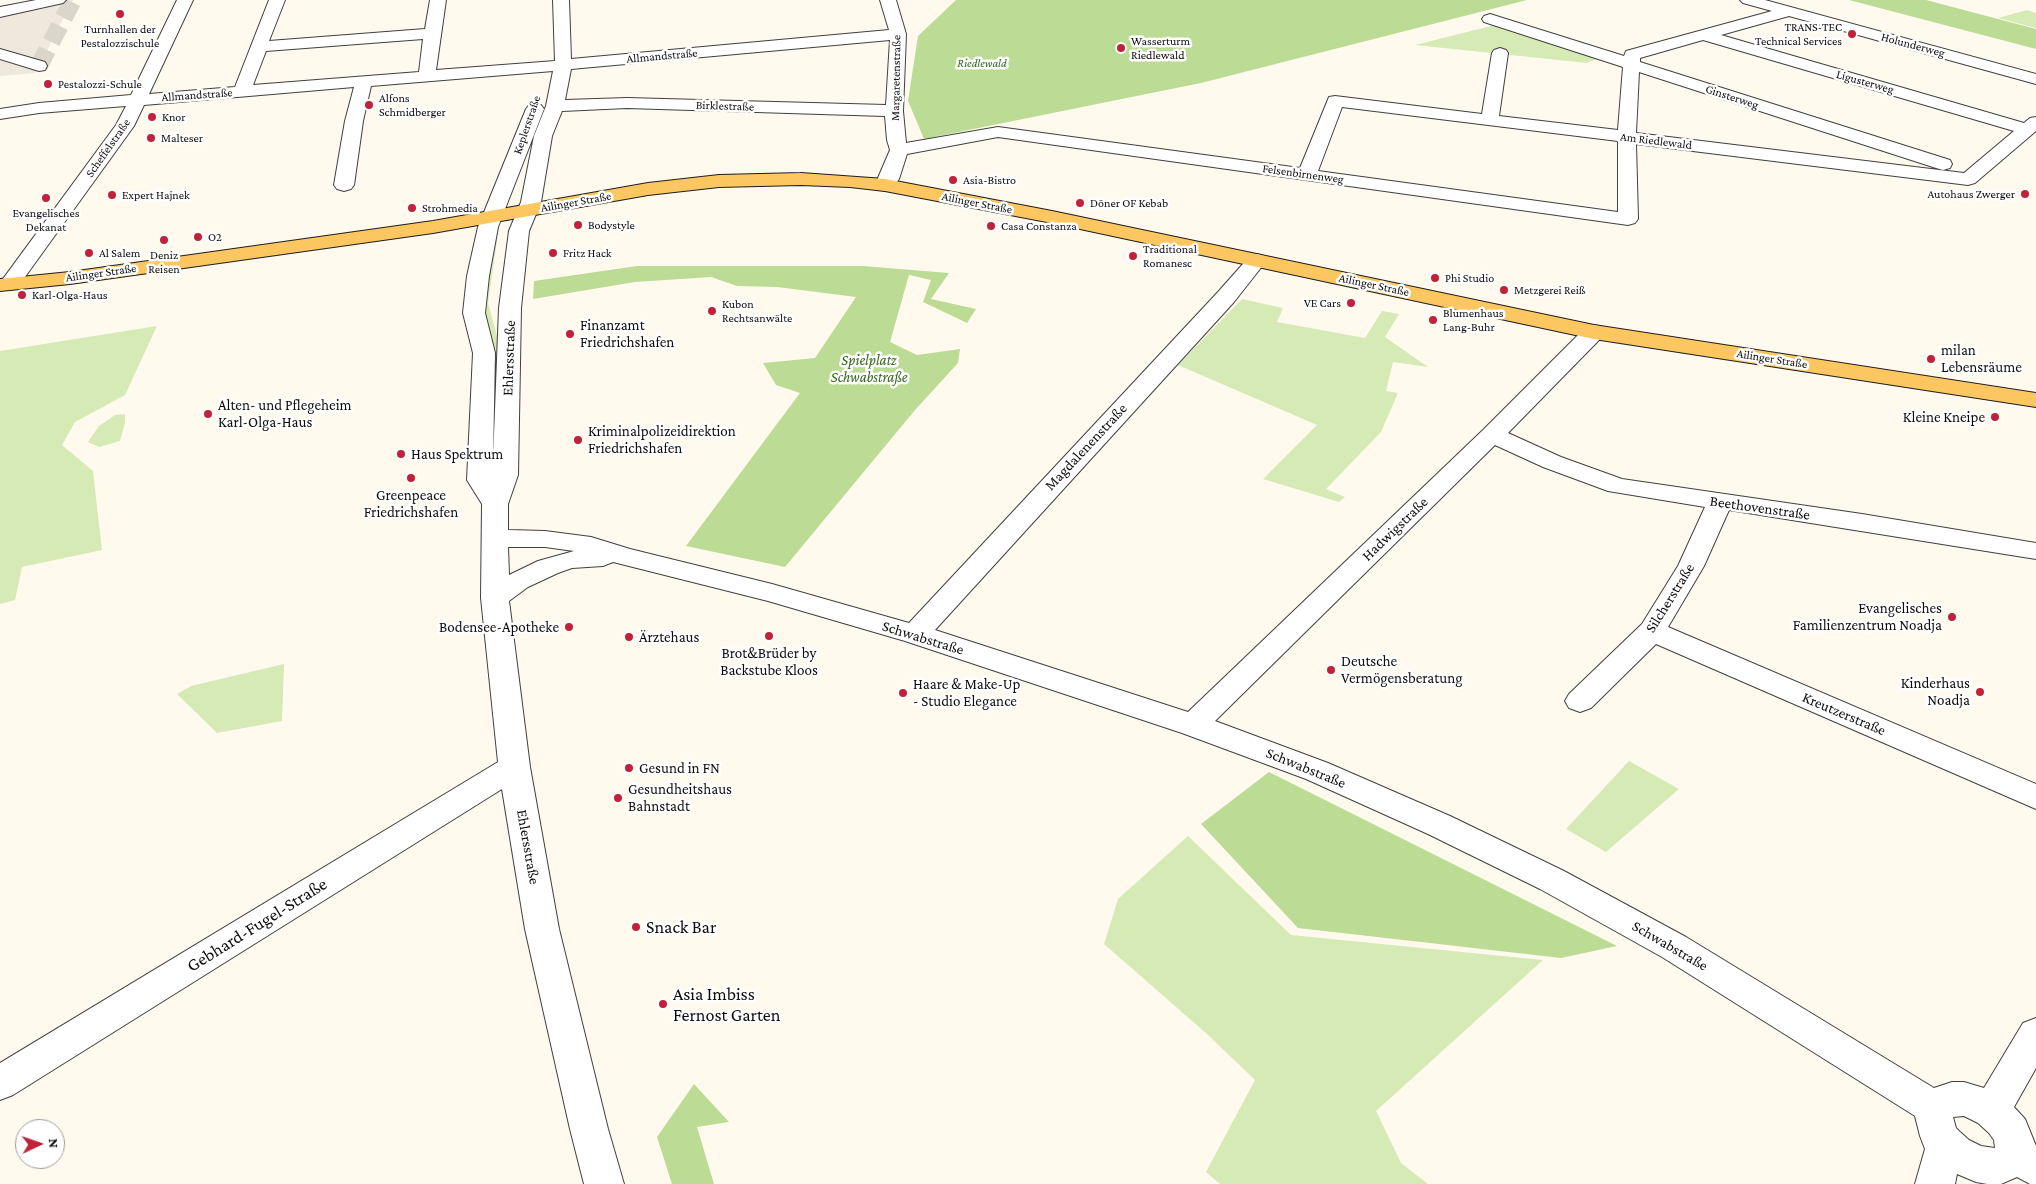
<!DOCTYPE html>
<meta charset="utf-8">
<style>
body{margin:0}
#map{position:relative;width:2036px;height:1184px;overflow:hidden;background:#fffaed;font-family:"Crimson Pro",serif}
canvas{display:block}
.north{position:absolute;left:15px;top:1119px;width:50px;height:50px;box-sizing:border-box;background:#fff;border:1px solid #9e9e9e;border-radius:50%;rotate:87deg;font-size:14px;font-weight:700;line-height:20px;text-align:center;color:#0d0d0d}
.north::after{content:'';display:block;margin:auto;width:18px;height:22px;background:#c12139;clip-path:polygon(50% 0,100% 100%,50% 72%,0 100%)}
</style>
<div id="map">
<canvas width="2036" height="1184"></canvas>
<div class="north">N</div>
</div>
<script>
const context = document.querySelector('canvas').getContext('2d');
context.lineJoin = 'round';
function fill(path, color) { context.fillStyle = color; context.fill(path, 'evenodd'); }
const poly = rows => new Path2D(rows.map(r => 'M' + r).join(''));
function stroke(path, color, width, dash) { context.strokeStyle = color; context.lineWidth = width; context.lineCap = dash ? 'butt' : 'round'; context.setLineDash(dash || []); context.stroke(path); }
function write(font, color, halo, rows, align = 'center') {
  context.font = font + ' "Crimson Pro",serif'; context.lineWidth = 5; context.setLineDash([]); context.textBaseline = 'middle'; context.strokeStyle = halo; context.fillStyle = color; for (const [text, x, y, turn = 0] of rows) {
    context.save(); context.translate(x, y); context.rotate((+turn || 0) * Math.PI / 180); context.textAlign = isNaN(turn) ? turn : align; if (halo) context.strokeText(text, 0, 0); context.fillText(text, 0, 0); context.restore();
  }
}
const green = poly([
 [2027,10,2036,13,2036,28,1998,18],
 [1499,24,1602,57,1587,63,1415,45],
 [497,240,488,303,498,340,497,461,489,462,482,308,492,241],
 [1242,299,1283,308,1277,322,1365,338,1382,311,1399,314,1385,337,1428,367,1393,362,1386,391,1398,393,1381,432,1326,489,1345,497,1339,502,1263,479,1317,425,1178,365],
 [157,326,125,395,75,422,62,445,93,471,102,550,22,567,15,600,0,604,0,351],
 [125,414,125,423,120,441,99,447,88,442,99,426,115,415],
 [284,664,282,721,217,733,177,694,191,686],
 [1629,761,1679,789,1606,852,1566,829],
 [1188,836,1291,935,1543,960,1376,1111,1401,1163,1428,1184,1220,1184,1206,1172,1255,1080,1207,1034,1104,944,1118,899]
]);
const forest = poly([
 [956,0,1527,0,1201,83,924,139,908,101,918,36],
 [1849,0,1926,0,2036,29,2036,49],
 [637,266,863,266,949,273,931,299,976,309,967,323,923,302,931,280,909,275,890,342,917,355,960,349,958,363,915,410,785,567,686,546,800,393,776,385,763,363,815,358,856,297,777,287,737,286,711,277,635,282,533,299,534,281],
 [1269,772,1617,946,1561,958,1298,928,1201,824],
 [694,1084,729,1122,697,1127,714,1184,672,1184,657,1137]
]);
const plaza = poly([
 [47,0,73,0,39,66,35,73,0,76,0,5]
]);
const minorTunnel = poly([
 [39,66,73,0]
]);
const minor = poly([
 [36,0,66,0,63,3,0,17,0,7,36,0],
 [177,0,193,0,149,94,235,87,269,0,285,0,269,41,425,29,430,0,446,0,436,70,555,61,553,0,569,0,571,59,889,30,880,0,896,0,906,34,903,111,906,143,998,127,1300,168,1329,97,1335,96,1482,114,1492,53,1494,50,1500,48,1506,50,1508,53,1499,116,1618,130,1623,67,1484,22,1482,19,1484,16,1490,14,1624,56,1626,51,1772,11,1743,3,1740,0,1765,0,2036,74,2036,84,1789,16,1721,35,2024,123,2030,118,2036,117,2036,131,1975,183,1968,185,1636,144,1638,219,1635,223,1628,225,998,137,907,154,899,179,892,189,885,191,878,189,875,185,890,150,887,140,885,116,627,108,562,111,552,136,541,202,529,231,521,308,518,475,508,504,508,530,545,531,591,537,630,549,772,584,909,623,1218,292,1250,256,1257,254,1264,256,1267,260,1234,302,935,630,1188,712,1483,430,1586,327,1594,325,1602,327,1605,332,1602,337,1508,433,1561,457,1622,479,1862,514,2036,543,2036,559,1729,510,1704,566,1668,627,2036,784,2036,809,1656,644,1591,708,1580,712,1569,708,1565,701,1569,694,1642,624,1678,566,1705,507,1608,491,1543,467,1495,445,1215,721,1328,763,1450,816,1564,871,1686,937,1934,1088,1952,1082,1964,1082,1984,1088,2023,1023,2036,1018,2036,1068,2014,1107,2025,1119,2036,1146,2036,1184,2030,1184,2017,1177,2001,1184,1987,1184,1976,1182,1957,1174,1955,1184,1915,1184,1925,1149,1920,1136,1915,1116,1662,957,1540,889,1428,834,1306,779,1182,733,905,641,768,601,613,562,603,566,572,568,558,573,528,587,509,601,530,767,559,929,608,1129,624,1184,584,1184,570,1129,525,929,502,789,13,1095,0,1100,0,1063,498,762,481,598,482,504,467,480,473,353,463,313,467,276,478,227,526,109,529,105,535,104,541,105,544,109,498,227,489,276,485,313,495,353,493,461,499,308,509,231,521,202,534,136,546,106,553,71,371,86,363,121,354,185,351,189,344,191,337,189,334,185,345,121,354,87,144,105,134,126,17,288,10,290,3,288,0,283,116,125,126,106,39,113,0,119,0,109,39,103,131,95,177,0],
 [423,39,419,72,253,85,266,51,423,39],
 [890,40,886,105,627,98,565,100,571,69,890,40],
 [1703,40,2014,131,1964,173,1636,133,1639,72,1936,168,1943,170,1950,168,1952,164,1950,160,1640,62,1640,58,1703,40],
 [1342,107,1618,141,1618,212,1318,171,1342,107],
 [508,547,545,547,574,551,538,561,509,575,508,547],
 [1964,1116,1978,1123,1989,1133,1994,1140,1995,1148,1981,1146,1969,1140,1960,1132,1956,1128,1953,1117,1964,1116],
 [0,49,45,62,47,66,45,70,39,71,0,59,0,49]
]);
const major = poly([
 [801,173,885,179,1052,211,1594,325,2036,393,2036,407,1594,339,1052,223,885,191,850,187,801,185,719,187,648,195,433,233,70,284,0,291,0,279,70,272,433,221,648,183,719,175,801,173]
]);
const markers = [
 [120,14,5,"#c12139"],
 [1852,34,5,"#c12139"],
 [1121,48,5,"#c12139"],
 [48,84,5,"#c12139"],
 [369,105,5,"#c12139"],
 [152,117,5,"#c12139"],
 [151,138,5,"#c12139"],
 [953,180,5,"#c12139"],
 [2025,194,5,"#c12139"],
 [112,195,5,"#c12139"],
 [46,198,5,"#c12139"],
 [1080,203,5,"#c12139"],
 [412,208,5,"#c12139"],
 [578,225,5,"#c12139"],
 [991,226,5,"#c12139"],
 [198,237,5,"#c12139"],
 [164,240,5,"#c12139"],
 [89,253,5,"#c12139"],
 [553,253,5,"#c12139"],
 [1133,256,5,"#c12139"],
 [1435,278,5,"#c12139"],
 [1504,290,5,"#c12139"],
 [22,295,5,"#c12139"],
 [1351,303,5,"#c12139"],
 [712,311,5,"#c12139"],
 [1433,320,5,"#c12139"],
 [570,334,5,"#c12139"],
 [1931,359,5,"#c12139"],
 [208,414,5,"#c12139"],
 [1995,417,5,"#c12139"],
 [578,440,5,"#c12139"],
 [401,454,5,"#c12139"],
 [411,478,5,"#c12139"],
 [1952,617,5,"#c12139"],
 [569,627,5,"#c12139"],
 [769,636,5,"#c12139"],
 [629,637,5,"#c12139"],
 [1331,670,5,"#c12139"],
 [1980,692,5,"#c12139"],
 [903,693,5,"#c12139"],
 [629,768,5,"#c12139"],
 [618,798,5,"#c12139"],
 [636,927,5,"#c12139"],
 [663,1004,5,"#c12139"]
];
const farPoinames = [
 ["TRANS-TEC",1842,27,"right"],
 ["Technical Services",1842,41,"right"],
 ["Turnhallen der",120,29,"center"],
 ["Pestalozzischule",120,43,"center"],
 ["Wasserturm",1131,41],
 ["Riedlewald",1131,55],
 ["Pestalozzi-Schule",58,84],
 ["Alfons",379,98],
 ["Schmidberger",379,112],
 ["Knor",162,117],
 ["Malteser",161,138],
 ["Asia-Bistro",963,180],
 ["Autohaus Zwerger",2015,194,"right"],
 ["Expert Hajnek",122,195],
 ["Döner OF Kebab",1090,203],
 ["Strohmedia",422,208],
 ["Evangelisches",46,213,"center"],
 ["Dekanat",46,227,"center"],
 ["Bodystyle",588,225],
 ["Casa Constanza",1001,226],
 ["O2",208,237],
 ["Traditional",1143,249],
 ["Romanesc",1143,263],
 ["Al Salem",99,253],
 ["Fritz Hack",563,253],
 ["Deniz",164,255,"center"],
 ["Reisen",164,269,"center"],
 ["Phi Studio",1445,278],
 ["Metzgerei Reiß",1514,290],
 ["Karl-Olga-Haus",32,295],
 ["VE Cars",1341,303,"right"],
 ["Kubon",722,304],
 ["Rechtsanwälte",722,318],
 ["Blumenhaus",1443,313],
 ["Lang-Buhr",1443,327]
];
const farStreetnames = [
 ["Holunderweg",1913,45,15],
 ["Allmandstraße",662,56,-5],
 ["Margaretenstraße",896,78,-89],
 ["Ligusterweg",1865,82,16],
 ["Allmandstraße",197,95,-4],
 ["Ginsterweg",1732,97,18],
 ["Birklestraße",725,106,2],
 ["Keplerstraße",527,125,-71],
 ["Am Riedlewald",1656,141,7],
 ["Scheffelstraße",108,148,-55],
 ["Felsenbirnenweg",1303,174,8],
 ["Ailinger Straße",576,202,-10],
 ["Ailinger Straße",977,203,11],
 ["Ailinger Straße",101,273,-8],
 ["Ailinger Straße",1374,285,12],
 ["Ailinger Straße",1772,359,9]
];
const farParknames = [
 ["Riedlewald",982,63]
];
const poiNames = [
 ["Finanzamt",580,325],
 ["Friedrichshafen",580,342],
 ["milan",1941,350],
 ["Lebensräume",1941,367],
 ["Alten- und Pflegeheim",218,405],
 ["Karl-Olga-Haus",218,422],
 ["Kleine Kneipe",1985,417,"right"],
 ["Kriminalpolizeidirektion",588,431],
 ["Friedrichshafen",588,448],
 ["Haus Spektrum",411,454],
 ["Greenpeace",411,495,"center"],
 ["Friedrichshafen",411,512,"center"],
 ["Evangelisches",1942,608,"right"],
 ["Familienzentrum Noadja",1942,625,"right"],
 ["Bodensee-Apotheke",559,627,"right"],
 ["Ärztehaus",639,637],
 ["Brot&Brüder by",769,653,"center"],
 ["Backstube Kloos",769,670,"center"],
 ["Deutsche",1341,661],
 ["Vermögensberatung",1341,678],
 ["Kinderhaus",1970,683,"right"],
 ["Noadja",1970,700,"right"],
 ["Haare & Make-Up",913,684],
 ["- Studio Elegance",913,701],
 ["Gesund in FN",639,768],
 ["Gesundheitshaus",628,789],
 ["Bahnstadt",628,806]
];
const streetNames = [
 ["Ehlersstraße",509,358,-88],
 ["Magdalenenstraße",1086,447,-47],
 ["Beethovenstraße",1760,508,8],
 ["Hadwigstraße",1395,529,-44],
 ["Silcherstraße",1670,598,-58],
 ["Schwabstraße",923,638,17],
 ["Kreutzerstraße",1844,714,23],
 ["Schwabstraße",1306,768,22],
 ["Ehlersstraße",528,847,80],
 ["Schwabstraße",1670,946,30]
];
const parkNames = [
 ["Spielplatz",869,360],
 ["Schwabstraße",869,377]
];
const nearStreetnames = [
 ["Gebhard-Fugel-Straße",257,925,-32]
];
const nearPoinames = [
 ["Snack Bar",646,927],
 ["Asia Imbiss",673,994],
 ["Fernost Garten",673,1015]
];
fill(green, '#d6eab6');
fill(forest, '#bcdc95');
fill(plaza, '#efe8dc');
stroke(minorTunnel, '#dbd6cb', 18, [18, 9]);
stroke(minor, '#404040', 2);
stroke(major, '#1e1e1e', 2);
fill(minor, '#fff');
fill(major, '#fcc760');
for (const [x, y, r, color] of markers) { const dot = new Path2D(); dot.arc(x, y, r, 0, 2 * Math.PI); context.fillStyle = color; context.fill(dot); stroke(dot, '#fff', 2); }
write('12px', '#0d0d0d', '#fff', farPoinames, 'left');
write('12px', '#0d0d0d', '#fff', farStreetnames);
write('italic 12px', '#33671c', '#fff', farParknames);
write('15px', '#0d0d0d', '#fff', poiNames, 'left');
write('15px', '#0d0d0d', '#fff', streetNames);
write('italic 15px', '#33671c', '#fff', parkNames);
write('18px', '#0d0d0d', '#fff', nearStreetnames);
write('18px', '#0d0d0d', '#fff', nearPoinames, 'left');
</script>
